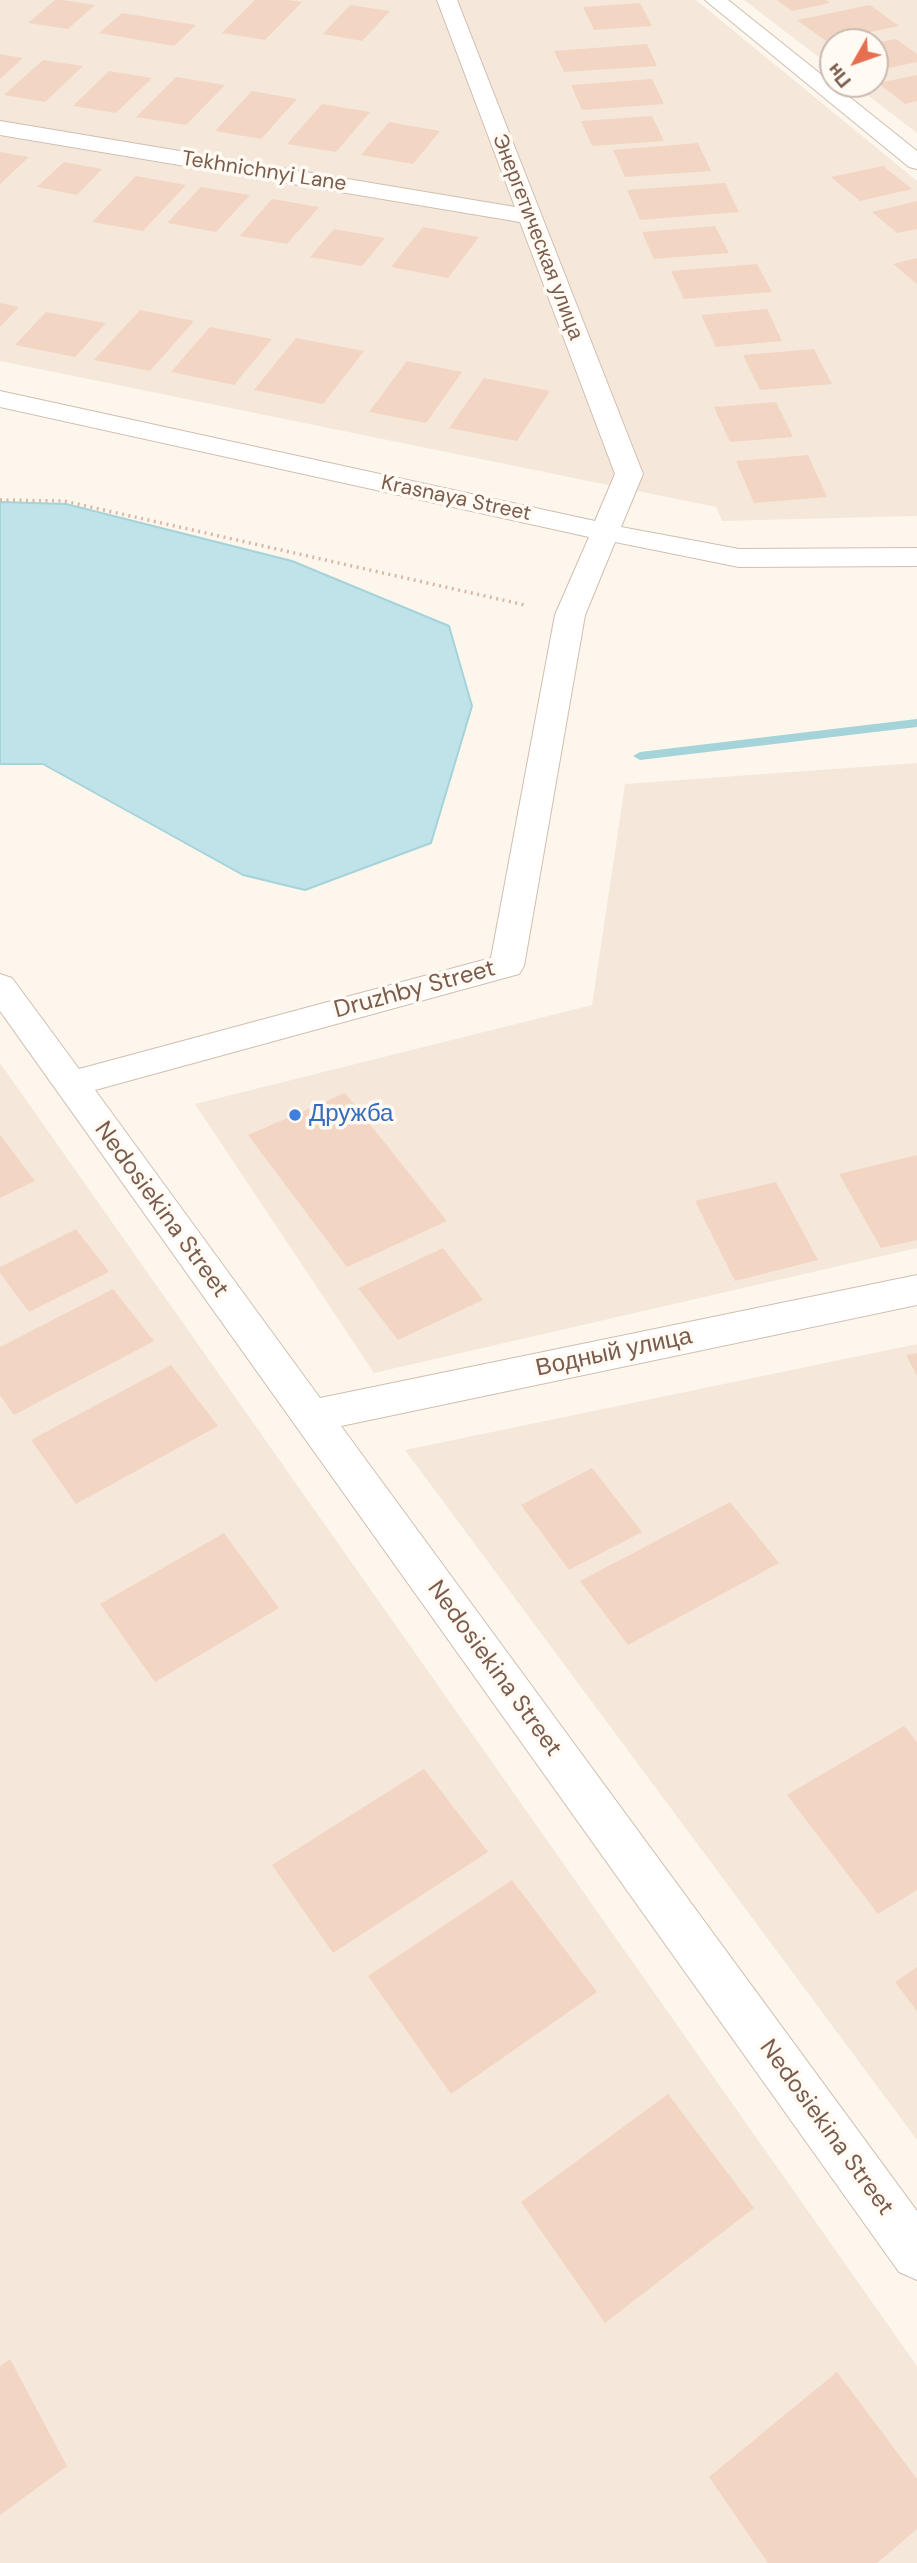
<!DOCTYPE html>
<meta charset="utf-8">
<style>
body{margin:0}
#map{position:relative;width:917px;height:2563px;overflow:hidden;background:#fdf6ec;font-family:"DM Sans",sans-serif}
canvas{display:block}
.north{position:absolute;left:819px;top:28px;width:70px;height:70px;box-sizing:border-box;background:#fffaf3;border:2px solid #cabbb1;border-radius:50%;rotate:230deg;font-size:19px;font-weight:700;line-height:28px;text-align:center;color:#7a5c4d}
.north::after{content:'';display:block;margin:auto;width:24px;height:32px;background:#e76f51;clip-path:polygon(50% 0,100% 100%,50% 72%,0 100%)}
</style>
<div id="map">
<canvas width="917" height="2563"></canvas>
<div class="north">Пн</div>
</div>
<script>
const context = document.querySelector('canvas').getContext('2d');
context.lineJoin = 'round';
function fill(path, color) { context.fillStyle = color; context.fill(path, 'evenodd'); }
const poly = rows => new Path2D(rows.map(r => 'M' + r).join(''));
function stroke(path, color, width, dash) { context.strokeStyle = color; context.lineWidth = width; context.lineCap = dash ? 'butt' : 'round'; context.setLineDash(dash || []); context.stroke(path); }
function write(font, color, halo, rows, align = 'center') {
  context.font = font + ' "DM Sans",sans-serif'; context.lineWidth = 7; context.setLineDash([]); context.textBaseline = 'middle'; context.strokeStyle = halo; context.fillStyle = color; for (const [text, x, y, turn = 0] of rows) {
    context.save(); context.translate(x, y); context.rotate((+turn || 0) * Math.PI / 180); context.textAlign = isNaN(turn) ? turn : align; if (halo) context.strokeText(text, 0, 0); context.fillText(text, 0, 0); context.restore();
  }
}
const residential = poly([
 [0,0,696,0,917,181,917,516,722,521,716,507,0,361],
 [744,0,917,0,917,133,853,84,875,84,875,42,833,42,833,68],
 [917,763,917,1248,374,1373,195,1104,592,1005,625,784],
 [0,1063,917,2366,917,2563,0,2563],
 [917,1344,917,2140,405,1450]
]);
const water = poly([
 [0,502,66,504,292,561,449,626,472,706,431,843,305,890,243,875,43,764,0,764,0,502]
]);
const stream = poly([
 [917,719,917,727,640,760,633,756,640,752,917,719]
]);
const building = poly([
 [55,0,63,0,95,5,68,29,28,23],
 [255,0,288,0,302,2,265,40,222,33],
 [777,0,826,0,830,3,792,11],
 [640,3,652,26,594,30,583,7],
 [350,5,390,11,362,41,323,34],
 [870,5,899,26,826,41,797,20],
 [122,13,196,25,174,46,99,33],
 [896,39,917,54,917,62,875,71,875,43],
 [647,44,657,66,564,72,554,51],
 [0,54,23,58,0,79],
 [43,60,83,66,45,102,4,95],
 [109,71,152,78,116,113,73,106],
 [917,75,917,101,905,104,878,83],
 [176,77,225,85,186,125,136,117],
 [652,79,664,104,582,110,571,85],
 [252,91,297,99,261,139,215,131],
 [322,104,370,112,336,152,287,144],
 [652,116,664,141,592,146,581,121],
 [389,122,440,131,413,164,361,155],
 [698,143,711,171,625,177,613,150],
 [0,152,29,157,0,184],
 [64,162,102,169,77,195,37,187],
 [883,166,912,189,860,201,831,177],
 [136,176,186,185,143,231,92,222],
 [725,183,739,212,640,220,627,190],
 [201,187,250,195,216,232,167,223],
 [272,199,319,207,287,244,240,236],
 [917,201,917,229,897,233,872,212],
 [715,226,729,253,654,259,642,232],
 [423,227,479,237,448,278,391,267],
 [334,229,385,238,362,266,310,257],
 [917,258,917,284,893,264],
 [757,264,772,292,684,299,671,271],
 [0,303,19,307,0,327],
 [767,309,782,341,716,347,701,315],
 [140,310,194,321,150,371,94,360],
 [46,312,106,323,75,357,15,345],
 [210,327,272,339,234,385,171,372],
 [296,338,364,351,323,404,254,390],
 [814,349,832,384,760,390,743,355],
 [407,361,462,372,426,423,369,412],
 [484,378,550,391,517,441,449,428],
 [776,402,793,437,730,442,714,407],
 [808,455,827,497,754,503,736,461],
 [345,1093,447,1221,347,1267,248,1135],
 [0,1135,35,1181,0,1198],
 [917,1155,917,1240,881,1248,839,1174],
 [776,1182,818,1260,735,1281,695,1201],
 [76,1229,109,1272,29,1312,0,1273,0,1267],
 [443,1248,483,1300,398,1340,358,1288],
 [113,1289,154,1341,14,1415,0,1395,0,1347],
 [917,1353,917,1376,906,1355],
 [171,1365,218,1426,76,1504,31,1440],
 [592,1468,642,1532,569,1570,521,1505],
 [730,1502,779,1563,628,1645,580,1581],
 [224,1533,279,1608,155,1682,100,1604],
 [904,1726,917,1742,917,1890,878,1914,787,1795],
 [424,1769,488,1852,333,1953,272,1865],
 [512,1880,597,1992,451,2094,368,1976],
 [917,1967,917,2011,895,1982],
 [668,2094,754,2208,605,2323,521,2202],
 [10,2359,67,2466,0,2515,0,2366],
 [837,2372,917,2479,917,2529,877,2563,768,2563,709,2477]
]);
const path = poly([
 [0,500,64,501,525,605]
]);
const minor = poly([
 [437,0,457,0,643,474,621,527,739,549,917,548,917,566,739,567,615,542,585,615,524,966,519,974,95,1090,320,1398,917,1275,917,1305,341,1426,917,2211,917,2280,899,2272,0,1011,0,974,12,978,79,1069,491,958,555,615,589,537,0,407,0,391,595,521,615,474,520,222,0,135,0,121,515,207,437,0],
 [705,0,728,0,917,151,917,169,909,167,705,0]
]);
const markers = [
 [295,1115,7,"#3f7fe0"]
];
const farStreetnames = [
 ["Tekhnichnyi Lane",264,172,9],
 ["Энергетическая улица",537,237,69],
 ["Krasnaya Street",456,499,12]
];
const streetNames = [
 ["Druzhby Street",415,990,-15],
 ["Nedosiekina Street",161,1210,54],
 ["Водный улица",614,1353,-12],
 ["Nedosiekina Street",494,1669,54],
 ["Nedosiekina Street",826,2128,54]
];
const shopNames = [
 ["Дружба",309,1115]
];
fill(residential, '#f5e8da');
fill(water, '#bfe3e8');
stroke(water, '#a5d3da', 2);
fill(stream, '#a5d3da');
fill(building, '#f3d5c3');
stroke(minor, '#d1beb0', 2);
stroke(path, '#d9b8a5', 3.5, [2, 4.5]);
fill(minor, '#fff');
for (const [x, y, r, color] of markers) { const dot = new Path2D(); dot.arc(x, y, r, 0, 2 * Math.PI); context.fillStyle = color; context.fill(dot); stroke(dot, '#fffaf3', 2.5); }
write('21px', '#7a5c4d', '#fffaf3', farStreetnames);
write('24px', '#7a5c4d', '#fffaf3', streetNames);
write('24px', '#366cbe', '#fffaf3', shopNames, 'left');
</script>
